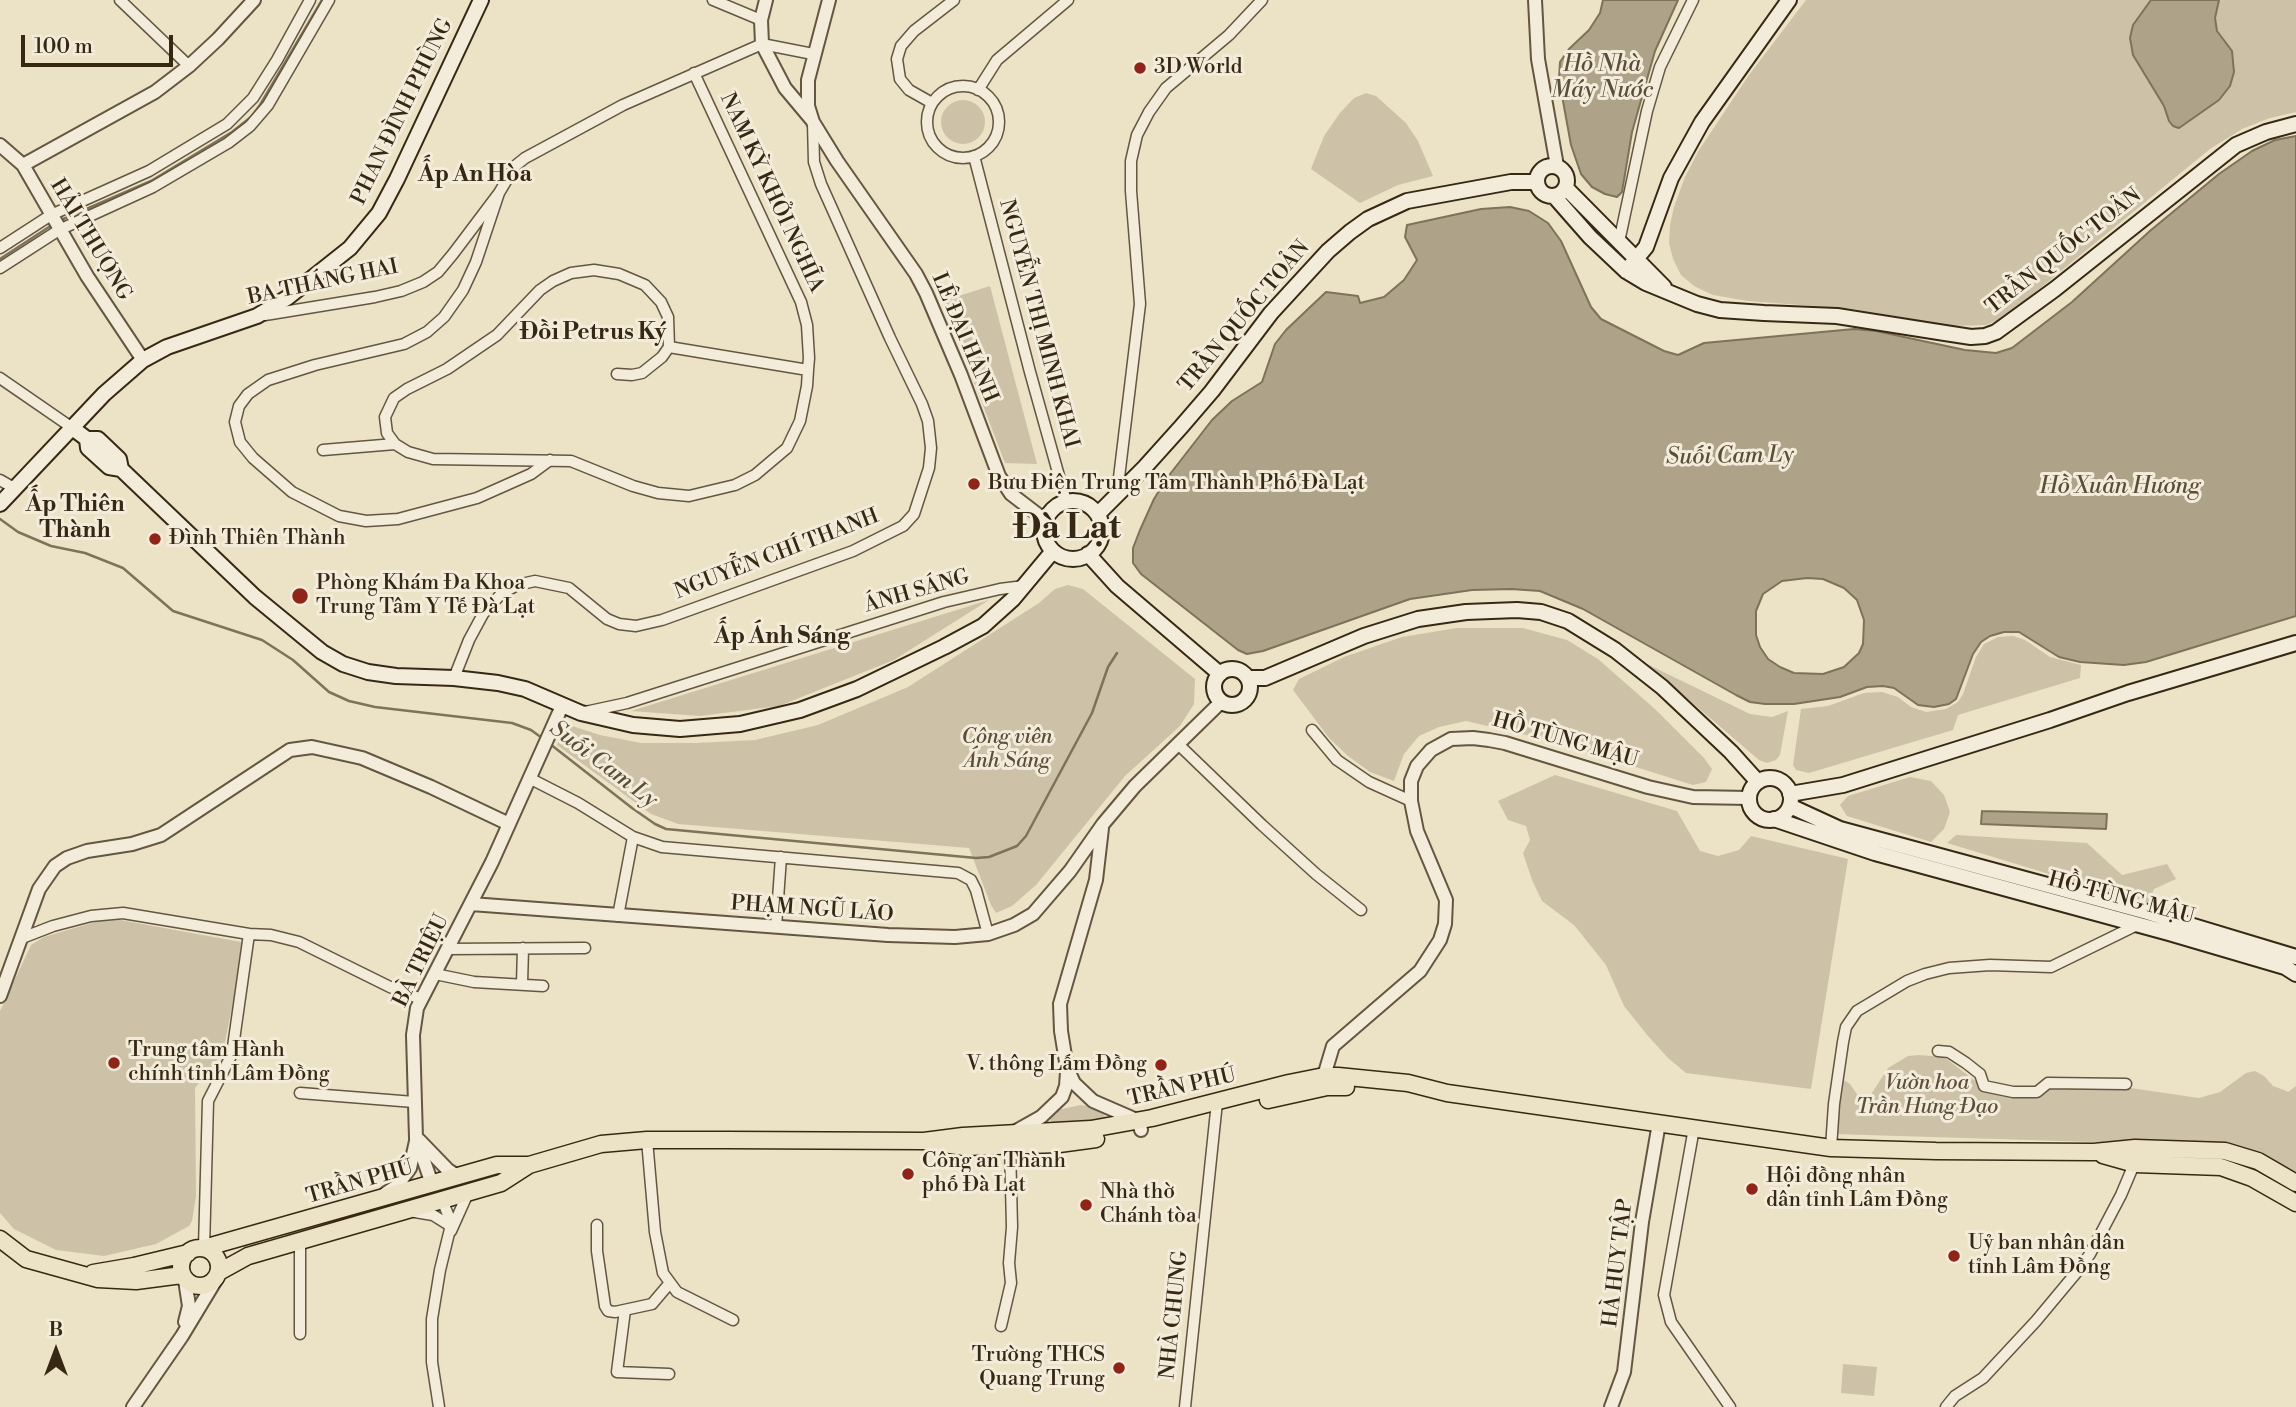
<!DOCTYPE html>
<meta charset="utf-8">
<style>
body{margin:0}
#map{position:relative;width:2296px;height:1407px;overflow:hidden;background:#ece2c6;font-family:"Libre Bodoni",serif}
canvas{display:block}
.north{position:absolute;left:21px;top:1316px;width:70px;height:70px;-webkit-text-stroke:5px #f3ecda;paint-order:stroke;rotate:0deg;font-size:19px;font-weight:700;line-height:28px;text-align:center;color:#372814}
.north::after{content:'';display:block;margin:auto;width:24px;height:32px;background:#372814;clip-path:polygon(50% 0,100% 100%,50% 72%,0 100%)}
.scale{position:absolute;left:21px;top:35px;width:152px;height:32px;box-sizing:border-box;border:4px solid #372814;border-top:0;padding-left:9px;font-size:21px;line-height:24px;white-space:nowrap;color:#372814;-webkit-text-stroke:5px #f3ecda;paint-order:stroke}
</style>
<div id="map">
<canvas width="2296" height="1407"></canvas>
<div class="north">B</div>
<div class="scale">100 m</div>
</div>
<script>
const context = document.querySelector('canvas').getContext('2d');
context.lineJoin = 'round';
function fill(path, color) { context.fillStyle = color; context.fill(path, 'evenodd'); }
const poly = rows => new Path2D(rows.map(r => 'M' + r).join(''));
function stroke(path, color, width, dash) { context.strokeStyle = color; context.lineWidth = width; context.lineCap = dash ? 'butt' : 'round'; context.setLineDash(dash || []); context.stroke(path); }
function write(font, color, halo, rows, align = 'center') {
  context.font = font + ' "Libre Bodoni",serif'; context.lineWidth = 6; context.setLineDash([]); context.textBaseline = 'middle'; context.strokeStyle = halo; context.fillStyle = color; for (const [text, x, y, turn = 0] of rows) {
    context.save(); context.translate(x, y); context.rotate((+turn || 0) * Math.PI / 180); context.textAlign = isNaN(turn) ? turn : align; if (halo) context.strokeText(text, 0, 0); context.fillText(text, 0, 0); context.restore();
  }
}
const green = poly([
 [1806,0,2296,0,2296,112,2270,118,2242,129,2210,149,2022,303,1999,320,1986,325,1954,326,1852,309,1748,301,1713,295,1694,286,1681,275,1673,259,1669,243,1670,225,1674,207,1685,177,1699,150,1749,75],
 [1366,93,1376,96,1406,123,1418,141,1433,176,1398,185,1360,203,1311,169,1324,136,1340,113,1354,98],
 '941 122a22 22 0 1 1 44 0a22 22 0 1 1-44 0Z',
 [990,286,1037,464,1005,463,943,301],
 [1068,585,1083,589,1195,679,1194,704,1180,726,1125,776,1036,885,1012,906,996,913,991,905,969,848,678,824,651,814,557,745,566,724,600,735,641,743,696,743,755,740,818,725,908,687,1039,603,1055,589],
 [989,600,894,660,779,706,700,716,631,711],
 [1457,628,1523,628,1567,640,1598,659,1655,709,1704,758,1712,769,1706,782,1693,785,1553,741,1466,721,1439,727,1419,736,1404,754,1394,781,1370,772,1348,756,1329,738,1293,690,1299,679,1344,657,1402,637],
 [2013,636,2025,640,2050,657,2081,665,2080,678,1958,715,1953,730,1809,773,1796,770,1793,765,1801,709,1828,706,1864,693,1882,692,1898,697,1911,707,1926,712,1946,709,1958,702,1963,694,1976,657,1984,644,1998,637],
 [1647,664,1750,714,1772,717,1788,711,1780,755,1776,760,1767,763,1759,760],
 [1555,775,1677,811,1700,851,1718,856,1739,850,1751,836,1848,859,1811,1089,1686,1073,1668,1058,1648,1036,1624,1006,1606,965,1574,925,1542,901,1532,880,1523,853,1530,840,1526,826,1508,820,1498,801],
 [1910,777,1931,781,1944,795,1950,812,1944,829,1931,842,1847,816,1840,805,1848,796],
 [1956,835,2087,843,2122,875,2167,864,2176,879,2154,889,2148,904,1947,843],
 [105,919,115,919,241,942,244,947,223,1052,195,1088,196,1196,192,1221,189,1226,156,1244,104,1256,56,1250,14,1229,0,1213,0,1011,31,945,44,937],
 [1919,1055,1944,1057,1991,1093,2031,1096,2049,1087,2124,1087,2199,1098,2220,1092,2246,1073,2255,1071,2264,1076,2273,1086,2284,1090,2288,1092,2296,1086,2296,1172,2262,1154,2224,1146,1834,1134,1842,1079,1850,1084,1861,1100,1870,1096,1888,1068,1908,1056],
 [1081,1105,1097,1108,1105,1116,1106,1123,1055,1125,1050,1120,1051,1116,1057,1110],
 [1843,1364,1877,1367,1874,1396,1841,1393]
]);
const water = poly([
 [1603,0,1678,0,1655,51,1632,132,1622,192,1617,197,1605,194,1592,187,1581,174,1571,145,1559,79,1560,62,1569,49,1589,30,1600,13,1603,0],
 [2151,0,2219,0,2215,18,2217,31,2232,51,2234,72,2230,86,2219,100,2179,128,2173,126,2169,121,2164,106,2133,55,2130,38,2133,25,2151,0],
 [2296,136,2296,616,2146,662,2124,665,2080,662,2059,657,2019,632,2004,632,1990,636,1981,642,1973,654,1956,699,1949,704,1934,707,1918,705,1894,688,1883,686,1867,687,1840,697,1794,704,1765,704,1750,702,1736,695,1583,609,1540,591,1511,589,1472,590,1410,599,1263,651,1247,654,1238,650,1141,574,1133,563,1133,548,1140,530,1154,499,1167,478,1212,420,1232,401,1262,382,1275,344,1286,330,1326,292,1358,296,1360,303,1384,297,1404,280,1417,260,1405,237,1407,225,1481,209,1510,207,1529,211,1548,223,1561,241,1591,307,1601,319,1664,351,1678,355,1704,343,1854,329,1876,331,1965,350,1996,353,2012,348,2072,302,2151,230,2219,174,2252,151,2275,140,2296,136],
 [1807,578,1823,579,1844,588,1857,600,1864,620,1863,644,1859,653,1844,667,1823,674,1794,673,1780,667,1768,659,1760,647,1756,635,1756,611,1763,594,1782,581,1807,578],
 [1982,811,2107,814,2106,829,1981,824,1982,811]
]);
const stream = poly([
 [61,220,151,181,232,132,251,117,260,105,322,0],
 [0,259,52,225],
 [0,519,18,532,51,546,85,553,123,568,173,611,262,640,293,660,329,692,349,701,375,707,512,723,531,730,542,738],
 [550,744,632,808,655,824,666,829,976,858,989,857,1017,846,1026,836,1092,713,1108,667,1117,653]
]);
const minor = poly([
 [120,0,189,66],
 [713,0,761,20],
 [694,73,801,302,807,325,809,358,808,370,807,386,800,421,787,448,755,475,735,485,689,496,658,493,633,486,571,461,433,459,408,452,395,444,387,433,385,417,394,398,407,389,447,369,497,335,540,290,553,281,571,273,594,270,619,274,645,285,661,302,668,317,669,347,808,370],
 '927 122a36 36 0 1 1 72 0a36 36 0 1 1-72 0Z',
 [978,90,997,60,1068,0],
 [932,103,909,90,900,79,897,59,901,46,914,31,954,0],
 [974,156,1030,372,1066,501],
 [499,193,476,262,463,290,444,317,427,332,404,344,315,365,268,380,248,394,239,406,235,422,240,442,253,458,292,492,339,516,366,521,398,519,477,498,531,474,550,460],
 [1619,242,1647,111,1660,67,1693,0],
 [0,248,51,215,149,171,227,124,253,98,277,60,310,0],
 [0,268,59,230,153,187,228,143,250,126,268,105,329,0],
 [265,315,375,297,401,291,423,282,438,272,453,254,499,193,515,166,525,158,623,105,762,44,813,54],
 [617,374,632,375,642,373,662,357,669,347],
 [0,378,71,427],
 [323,450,395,444],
 [0,480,14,488],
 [1117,494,1140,304,1131,191,1131,161,1137,135,1149,112,1166,88,1229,35,1262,0],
 [454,678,469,640,483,614,501,594,517,585,535,581,569,588,607,619,619,624,636,626,662,620,853,551,903,526,914,514,929,468,931,448,928,421,922,404,890,338,821,184,814,162,813,123],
 [585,712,627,703,944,602,1000,589,1024,586],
 [1312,730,1337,760,1369,782,1411,801],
 [1179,745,1262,825,1316,874,1361,910],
 [529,778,578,803,633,837,662,847,958,873,971,880,976,890,988,934],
 [618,916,633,837],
 [776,927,781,857],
 [249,934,271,935,299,942,390,987,421,999],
 [22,938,53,926,91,916,123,913,249,934,232,1054,208,1101,204,1248],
 [449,949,585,948],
 [435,974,474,982,543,986],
 [522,984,523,948],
 [1938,1051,1949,1052,1966,1063,1980,1074,1984,1086,2013,1092,2037,1092,2048,1083,2126,1084],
 [300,1093,414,1102],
 [1694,1128,1664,1295,1671,1322,1730,1407],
 [647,1140,655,1232,663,1273,677,1292,733,1320],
 [1831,1148,1834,1104,1843,1042,1846,1027,1857,1011,1907,981,1925,974,1949,968,1990,965,2051,967,2137,925],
 [415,1212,433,1215,449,1225],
 [597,1225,597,1251,605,1306,608,1311,615,1312,652,1304,669,1284],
 [451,1231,468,1193],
 [300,1241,300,1334],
 [625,1310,617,1372,669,1374],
 [1001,1326,1011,1283,1009,1263,1012,1227,1010,1146],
 [439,1407,432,1362,432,1319,440,1270,450,1229,449,1217,442,1200],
 [1185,1407,1217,1102],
 [1946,1407,1955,1396,1983,1378,2036,1321,2076,1273,2090,1254,2121,1195,2135,1162]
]);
const tertiary = poly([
 [766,0,761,20,762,44,785,88,811,119],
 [829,0,808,80,808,106,813,122,837,161,916,274,926,293,961,375,999,476,1011,494,1045,520],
 [1535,0,1538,59,1557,166],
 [0,145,23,165,87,276,143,360],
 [23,165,155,92,189,66,218,39,254,0],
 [1102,828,1096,880,1060,1004,1061,1031,1067,1068,1074,1083,1093,1101,1139,1121,1141,1130],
 [471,904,888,935,955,937,988,934,1014,925,1033,914,1070,871,1103,824,1135,786,1221,702],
 [0,996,39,889,55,866,67,858,87,851,132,844,161,835,290,750,312,747,362,758,431,787,509,824],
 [1326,1084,1324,1076,1333,1046,1420,971,1440,940,1445,924,1446,900,1417,831,1411,801,1411,781,1417,766,1431,750,1451,739,1473,738,1489,740,1505,743,1648,787,1693,797,1749,798],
 [1016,1131,1041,1117,1062,1097,1066,1086,1067,1072],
 [419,1140,448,1170,459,1177],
 [432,1184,416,1138,413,1035,417,1008,492,862,562,706],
 [386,1193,397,1186,410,1168,416,1141],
 [185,1280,189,1306,185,1322],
 [133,1407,182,1336,217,1278],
 [1611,1407,1624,1372,1642,1222,1659,1123]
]);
const secondary = poly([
 '1537 181a15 15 0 1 1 30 0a15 15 0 1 1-30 0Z',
 [1566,188,1664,287],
 [1554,196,1590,237,1626,271,1646,283,1697,304,1720,310,1764,313,1837,316,1945,333,1971,337,1985,336,1996,332,2055,289,2236,145,2266,132,2296,124],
 [1626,271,1646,247,1671,178,1702,122,1789,0],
 [71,427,87,439,98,439,119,459,121,469,255,597,322,652,343,664,368,672,396,676,454,678,498,683,525,689,581,713,633,725,680,729,740,724,800,710,857,689,944,647,983,626,1013,599,1053,551],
 [87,439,88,448,109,467,121,469],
 '1044 530a29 29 0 1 1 58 0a29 29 0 1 1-58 0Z',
 [0,504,104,394,143,360,167,347,257,316,287,298,350,248,379,213,397,179,481,0],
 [1098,514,1145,467,1181,427,1212,391,1271,313,1328,251,1350,232,1368,219,1407,201,1511,182,1537,182],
 [1088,554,1117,586,1220,674],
 '1214 687a18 18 0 1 1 36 0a18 18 0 1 1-36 0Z',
 [1249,678,1265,678,1364,636,1418,619,1466,612,1517,610,1541,612,1568,621,1615,650,1662,687,1731,752,1758,782],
 '1749 799a21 21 0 1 1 42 0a21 21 0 1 1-42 0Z',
 [1790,794,1843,785,2050,720,2128,693,2296,643],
 [1790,806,1840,829,2147,912,2296,957],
 [1774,819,1875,853,2169,933,2285,967,2296,974]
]);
const primary = poly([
 [1268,1100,1327,1087,1346,1087],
 [924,1141,963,1136,1091,1129,1152,1118,1289,1083,1324,1076,1338,1076,1408,1083,1447,1093,1831,1148,1936,1151,2094,1152,2135,1148,2225,1151,2258,1161,2296,1183],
 [2103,1155,2135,1164,2221,1167,2252,1178,2296,1203],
 [0,1239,26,1259,98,1279,136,1281,182,1275],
 '181 1267a19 19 0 1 1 38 0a19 19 0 1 1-38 0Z',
 [204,1248,497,1165,529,1165],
 [219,1272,248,1256,501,1183,529,1165,601,1144,647,1140,726,1140,924,1141,964,1147,1059,1144,1096,1139],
 [93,1273,134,1266,188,1253]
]);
const markers = [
 [1140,68,7,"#8f2418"],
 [974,484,7,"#8f2418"],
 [155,539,7,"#8f2418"],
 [300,596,9,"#8f2418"],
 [114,1063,7,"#8f2418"],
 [1161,1065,7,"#8f2418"],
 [908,1174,7,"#8f2418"],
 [1752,1189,7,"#8f2418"],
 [1086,1205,7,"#8f2418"],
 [1954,1256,7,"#8f2418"],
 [1119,1368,7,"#8f2418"]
];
const poiNames = [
 ["3D World",1154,68],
 ["Bưu Điện Trung Tâm Thành Phố Đà Lạt",988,484],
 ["Đình Thiên Thành",169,539],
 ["Phòng Khám Đa Khoa",316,584],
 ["Trung Tâm Y Tế Đà Lạt",316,608],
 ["Trung tâm Hành",128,1051],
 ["chính tỉnh Lâm Đồng",128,1075],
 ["V. thông Lấm Đồng",1147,1065,"right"],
 ["Công an Thành",922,1162],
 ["phố Đà Lạt",922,1186],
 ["Hội đồng nhân",1766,1177],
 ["dân tỉnh Lâm Đồng",1766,1201],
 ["Nhà thờ",1100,1193],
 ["Chánh tòa",1100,1217],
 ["Uỷ ban nhân dân",1968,1244],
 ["tỉnh Lâm Đồng",1968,1268],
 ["Trường THCS",1105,1356,"right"],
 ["Quang Trung",1105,1380,"right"]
];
const streetNames = [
 ["PHAN ĐÌNH PHÙNG",403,112,-64],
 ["NAM KỲ KHỞI NGHĨA",771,193,65],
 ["HẢI THƯỢNG",90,240,59],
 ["TRẦN QUỐC TOẢN",2064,252,-38],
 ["BA THÁNG HAI",323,283,-12],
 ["TRẦN QUỐC TOẢN",1245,317,-50],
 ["NGUYỄN THỊ MINH KHAI",1038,324,75],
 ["LÊ ĐẠI HÀNH",964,338,67],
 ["NGUYỄN CHÍ THANH",777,555,-21],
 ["ÁNH SÁNG",917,592,-16],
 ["HỒ TÙNG MẬU",1565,741,16],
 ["HỒ TÙNG MẬU",2121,899,15],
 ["PHẠM NGŨ LÃO",812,910,4],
 ["BÀ TRIỆU",422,961,-64],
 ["TRẦN PHÚ",1182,1088,-13],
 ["TRẦN PHÚ",360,1183,-16],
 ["HÀ HUY TẬP",1619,1263,-83],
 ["NHÀ CHUNG",1175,1315,-84]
];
const parkNames = [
 ["Công viên",1007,738],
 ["Ánh Sáng",1007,762],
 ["Vườn hoa",1927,1084],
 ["Trần Hưng Đạo",1927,1108]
];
const waterNames = [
 ["Hồ Nhà",1602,65],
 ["Máy Nước",1602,91],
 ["Suối Cam Ly",1730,457,-1],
 ["Hồ Xuân Hương",2120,487],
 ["Suối Cam Ly",603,765,37]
];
const neighbourhoodNames = [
 ["Ấp An Hòa",475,175],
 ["Đồi Petrus Ký",593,333],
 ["Ấp Thiên",75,505],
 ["Thành",75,531],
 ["Ấp Ánh Sáng",782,637]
];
const townNames = [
 ["Đà Lạt",1067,530]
];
fill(green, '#cdc2a8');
fill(water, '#aea389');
stroke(water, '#7e725a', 2);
stroke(stream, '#7e725a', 2.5);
stroke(minor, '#645640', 13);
stroke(tertiary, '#645640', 16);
stroke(secondary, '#372814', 18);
stroke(primary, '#372814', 19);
stroke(minor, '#f3ecda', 10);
stroke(tertiary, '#f3ecda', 12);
stroke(secondary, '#f3ecda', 14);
stroke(primary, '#ece2c6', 16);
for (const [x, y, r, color] of markers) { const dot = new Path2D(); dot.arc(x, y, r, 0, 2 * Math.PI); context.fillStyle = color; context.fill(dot); stroke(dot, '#f3ecda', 2.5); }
write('21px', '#372814', '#f3ecda', poiNames, 'left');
write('21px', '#372814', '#f3ecda', streetNames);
write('italic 21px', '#5c4e39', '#f3ecda', parkNames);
write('italic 23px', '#5b4d37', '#f3ecda', waterNames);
write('bold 23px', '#372814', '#f3ecda', neighbourhoodNames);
write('bold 35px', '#372814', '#f3ecda', townNames);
</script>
